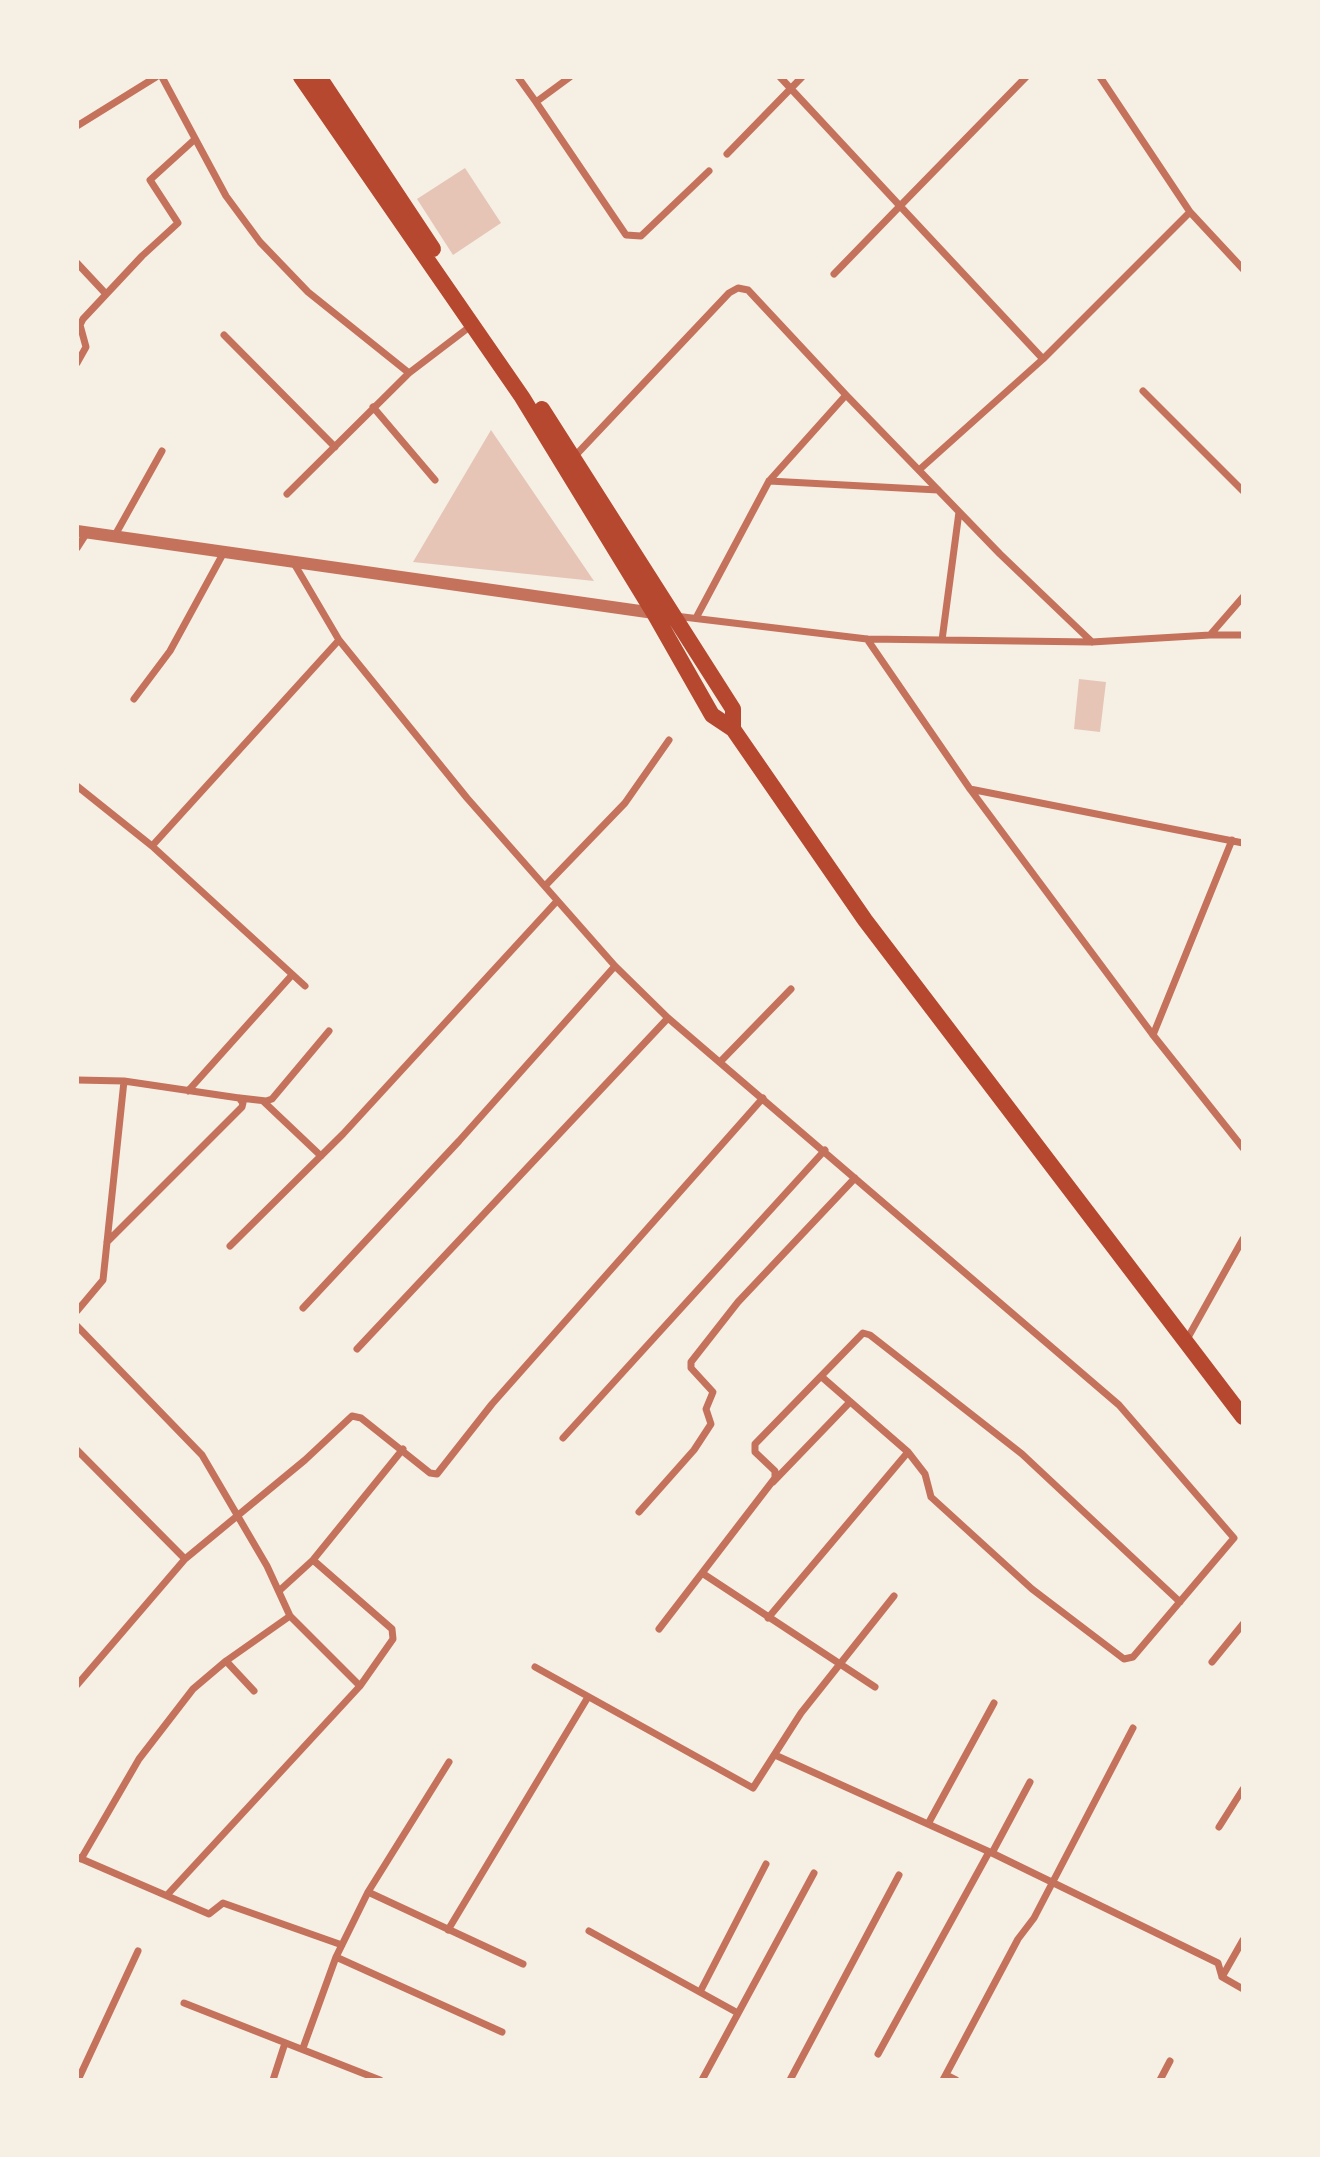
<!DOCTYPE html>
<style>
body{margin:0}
#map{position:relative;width:1320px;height:2157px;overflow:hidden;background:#f6efe4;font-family:Merriweather,serif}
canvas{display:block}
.frame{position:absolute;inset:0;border:79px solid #f6efe4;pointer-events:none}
</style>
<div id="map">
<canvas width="1320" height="2157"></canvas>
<div class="frame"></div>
</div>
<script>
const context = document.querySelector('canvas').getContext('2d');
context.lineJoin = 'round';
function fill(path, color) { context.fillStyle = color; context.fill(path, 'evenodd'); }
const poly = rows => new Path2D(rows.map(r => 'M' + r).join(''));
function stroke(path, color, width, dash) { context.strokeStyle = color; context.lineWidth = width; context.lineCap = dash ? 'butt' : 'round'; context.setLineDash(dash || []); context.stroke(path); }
const building = poly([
 [465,168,501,223,453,255,417,199],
 [491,430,594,581,413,562],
 [1079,679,1106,682,1100,732,1074,729]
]);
const minor = poly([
 [162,77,226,196,260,242,308,292,409,373],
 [518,77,536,102,570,77],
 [780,77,900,206,834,274],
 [1026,77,900,206,1043,359,1190,212,1100,77],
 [536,102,626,235,641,236,709,171],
 [77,126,156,77],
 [727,154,802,77],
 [1190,212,1243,269],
 [77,263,106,294],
 [224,335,335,447],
 [77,363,86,347,80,325,83,319,142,256,178,223,150,180,194,140],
 [1143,391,1243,491],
 [373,407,435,480],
 [574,457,729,293,738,288,748,290,846,395],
 [919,470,1043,359],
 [769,481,938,490],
 [287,494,409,373,472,325],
 [114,537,162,451],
 [77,548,86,534],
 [292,560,339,640,467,798,615,966,668,1018,1119,1405,1234,1538,1133,1657,1124,1659,1032,1589,931,1497,925,1474,908,1452,823,1378],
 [675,616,867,639,1092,642,1210,635,1243,597],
 [696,618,769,481,846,395,1000,554,1092,642],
 [1210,635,1243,635],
 [867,639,970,789,1153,1035,1243,1148],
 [942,640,959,512],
 [134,699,170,651,224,552],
 [77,786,152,846,305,986],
 [970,789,1243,843],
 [152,846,339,640],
 [545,886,625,803,669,740],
 [1153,1035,1232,840],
 [721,1061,791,989],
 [77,1080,124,1081,239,1098,243,1103,242,1107,107,1242],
 [188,1091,292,975],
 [240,1098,266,1101,272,1099,329,1031],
 [263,1101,321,1156],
 [230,1246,343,1134,557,901],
 [303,1308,459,1141,615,966],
 [77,1311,103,1280,124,1081],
 [77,1326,202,1455,267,1566,290,1616,360,1686],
 [1186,1341,1243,1239],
 [357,1349,668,1018],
 [563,1438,825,1150],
 [77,1450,185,1559],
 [773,1482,850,1402],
 [639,1512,694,1450,711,1424,706,1409,713,1392,691,1368,691,1362,738,1302,855,1178],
 [702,1573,875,1687],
 [279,1591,313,1560,403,1449],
 [768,1618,908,1452],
 [659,1629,775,1478,775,1471,755,1452,755,1444,863,1333,870,1335,1022,1454,1180,1602],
 [226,1661,254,1691],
 [1212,1662,1243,1624],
 [535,1667,753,1788,801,1713,894,1596],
 [77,1685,185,1559,305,1460,352,1416,361,1418,430,1473,437,1474,492,1404,763,1098],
 [775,1755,992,1853,1218,1963,1222,1977,1243,1989],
 [928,1824,994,1703],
 [1219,1827,1243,1789],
 [992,1853,1030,1782],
 [77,1857,209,1914,223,1903,342,1945],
 [81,1859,139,1759,193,1689,226,1661,290,1616],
 [368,1892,523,1964],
 [168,1894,360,1686,393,1639,392,1629,313,1560],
 [448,1930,588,1697],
 [589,1931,736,2012],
 [336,1957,502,2032],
 [1222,1977,1243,1940],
 [700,1992,766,1864],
 [184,2003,380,2080],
 [303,2048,336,1957,368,1892,449,1762],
 [878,2054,989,1852],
 [946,2075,956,2080],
 [78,2080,138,1951],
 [273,2080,285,2043],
 [702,2080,814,1873],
 [790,2080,899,1875],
 [943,2080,1018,1939,1034,1918,1133,1728],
 [1160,2080,1170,2061]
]);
const tertiary = poly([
 [77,531,654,613]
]);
const primary = poly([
 [301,77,522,397,654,613,712,715,733,729,865,920,1243,1417],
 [319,77,433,249],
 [542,409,733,709,733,729]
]);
fill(building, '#e6c5b7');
stroke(minor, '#c5725c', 7);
stroke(tertiary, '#c5725c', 12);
stroke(primary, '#b5482f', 16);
</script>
